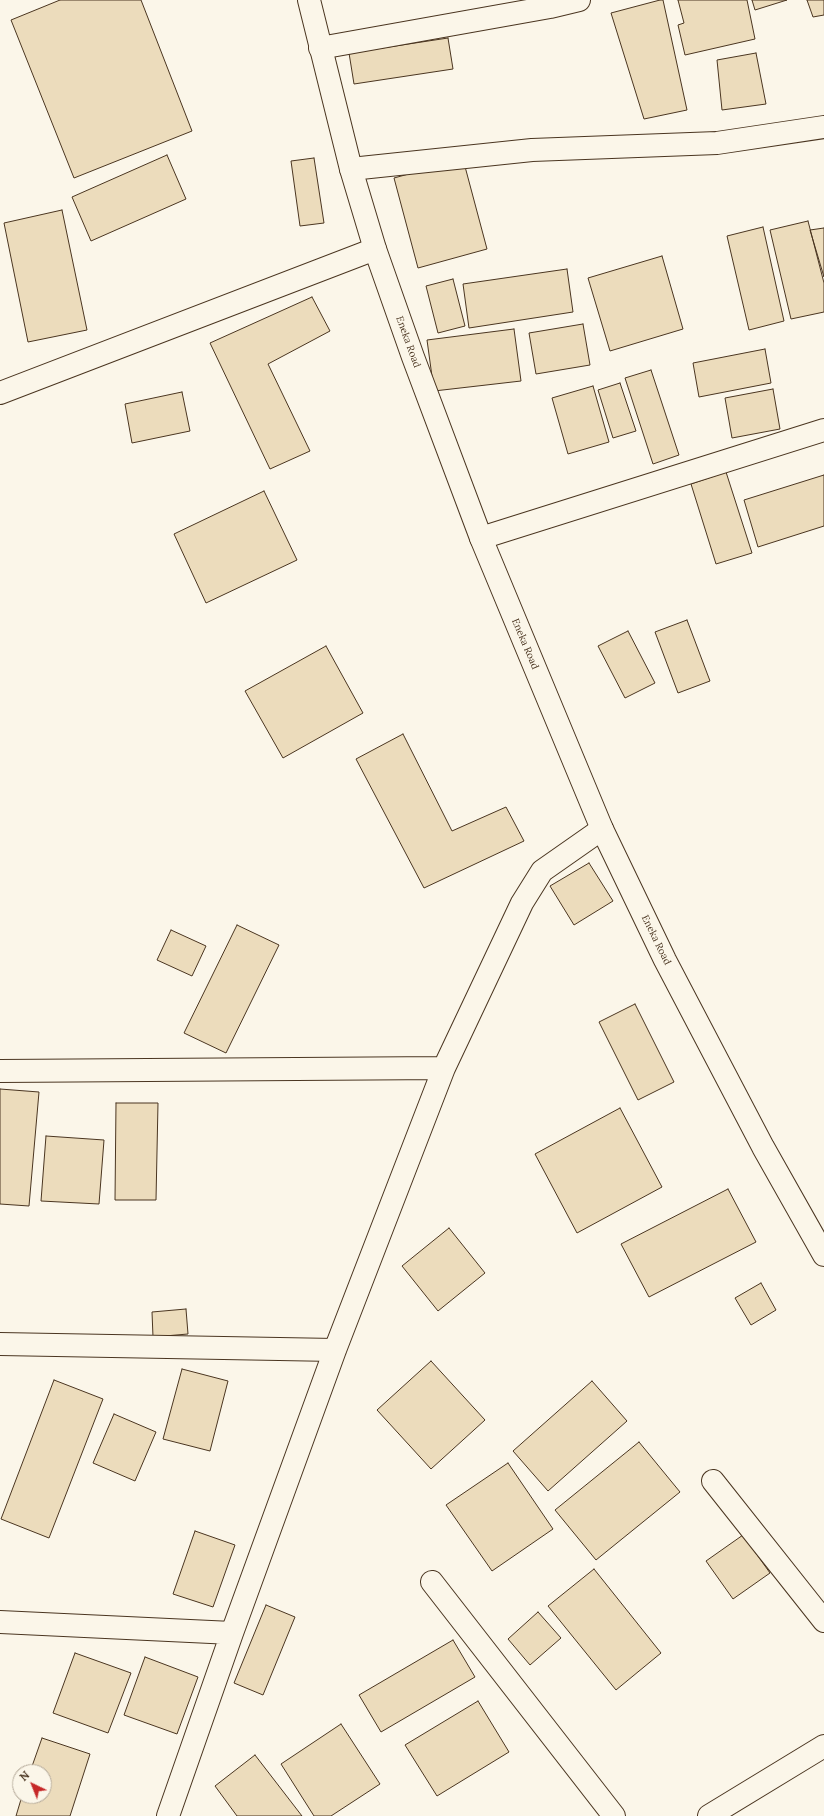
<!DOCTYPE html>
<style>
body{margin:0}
#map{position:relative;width:824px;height:1816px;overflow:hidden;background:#fbf6e9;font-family:Lora,serif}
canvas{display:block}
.north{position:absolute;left:12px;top:1764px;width:40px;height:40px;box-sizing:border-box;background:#fbf6e9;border:1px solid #b4a999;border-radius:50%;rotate:317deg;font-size:11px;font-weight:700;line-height:16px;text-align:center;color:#4a3520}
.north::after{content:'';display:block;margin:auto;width:14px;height:18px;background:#c62828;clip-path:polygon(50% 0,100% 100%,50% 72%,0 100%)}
</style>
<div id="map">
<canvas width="824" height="1816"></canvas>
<div class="north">N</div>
</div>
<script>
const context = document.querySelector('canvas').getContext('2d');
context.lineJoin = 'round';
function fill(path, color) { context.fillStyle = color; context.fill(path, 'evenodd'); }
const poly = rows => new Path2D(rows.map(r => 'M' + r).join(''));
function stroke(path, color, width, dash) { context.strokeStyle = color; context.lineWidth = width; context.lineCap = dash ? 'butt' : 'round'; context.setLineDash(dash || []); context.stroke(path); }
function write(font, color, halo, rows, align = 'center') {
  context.font = font + ' Lora,serif'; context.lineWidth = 3; context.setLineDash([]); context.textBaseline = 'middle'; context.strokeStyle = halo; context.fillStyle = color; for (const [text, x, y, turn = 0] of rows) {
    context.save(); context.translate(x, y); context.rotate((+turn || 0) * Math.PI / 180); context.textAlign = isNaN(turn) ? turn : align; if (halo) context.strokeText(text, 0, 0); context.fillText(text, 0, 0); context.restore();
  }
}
const building = poly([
 [60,0,141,0,192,131,74,178,11,20,60,0],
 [660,0,663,0,687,110,644,119,611,13,660,0],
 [678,0,747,0,755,39,685,55,678,25,684,23,678,0],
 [752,0,787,0,755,10,752,0],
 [807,0,824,0,824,15,813,17,807,0],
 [448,38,453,69,354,84,349,53,448,38],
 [756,53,766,104,722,110,717,60,756,53],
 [167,155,186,199,91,241,72,197,167,155],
 [314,158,324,223,300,226,291,161,314,158],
 [463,159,487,249,418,268,394,178,463,159],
 [62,210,87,330,28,342,4,223,62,210],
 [808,221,824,283,824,312,791,319,770,230,808,221],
 [763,227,784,321,749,330,727,236,763,227],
 [824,228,824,277,810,230,824,228],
 [662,256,683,329,610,351,588,278,662,256],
 [567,269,573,312,469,328,463,284,567,269],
 [453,279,465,326,438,333,426,286,453,279],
 [312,297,330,331,268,364,310,451,270,469,210,343,312,297],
 [583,324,590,365,536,374,529,333,583,324],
 [514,329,521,381,434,391,427,340,514,329],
 [765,349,771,383,699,397,693,363,765,349],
 [651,370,679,455,653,464,625,378,651,370],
 [620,383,636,431,613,438,598,390,620,383],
 [593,386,609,442,568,454,552,398,593,386],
 [773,389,780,429,732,438,725,398,773,389],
 [182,392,190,431,132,443,125,404,182,392],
 [726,472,752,553,716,564,691,484,726,472],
 [824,475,824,526,758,547,744,500,824,475],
 [264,491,297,560,206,603,174,534,264,491],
 [687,620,710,681,678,693,655,632,687,620],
 [628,631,655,683,625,698,598,646,628,631],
 [326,646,363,713,283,758,245,691,326,646],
 [403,734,452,831,506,807,524,841,424,888,356,759,403,734],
 [589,863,613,901,574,925,550,886,589,863],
 [237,925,279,945,226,1053,184,1033,237,925],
 [171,930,206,946,192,976,157,960,171,930],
 [635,1004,674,1082,638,1100,599,1022,635,1004],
 [0,1089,39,1092,29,1206,0,1204,0,1089],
 [116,1103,158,1103,156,1200,115,1200,116,1103],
 [620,1108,662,1187,577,1233,535,1154,620,1108],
 [46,1136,104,1140,99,1204,41,1201,46,1136],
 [728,1189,756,1242,649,1297,621,1244,728,1189],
 [449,1228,485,1273,438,1311,402,1266,449,1228],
 [761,1283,776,1310,751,1325,735,1298,761,1283],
 [186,1309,188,1334,153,1337,152,1312,186,1309],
 [431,1361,485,1420,431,1469,377,1410,431,1361],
 [182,1369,228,1381,210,1451,163,1439,182,1369],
 [54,1380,103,1399,49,1538,1,1519,54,1380],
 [592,1381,627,1421,548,1491,513,1451,592,1381],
 [114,1414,156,1432,135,1481,93,1463,114,1414],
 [639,1442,680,1492,596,1560,555,1510,639,1442],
 [508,1463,553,1529,492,1571,446,1505,508,1463],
 [195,1531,235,1545,213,1607,173,1594,195,1531],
 [743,1535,770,1573,733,1599,706,1561,743,1535],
 [594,1569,661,1653,616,1690,548,1606,594,1569],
 [266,1605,295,1617,263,1695,234,1683,266,1605],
 [538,1612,561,1638,530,1665,508,1639,538,1612],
 [453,1640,475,1677,381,1732,359,1695,453,1640],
 [75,1653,131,1673,108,1733,53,1713,75,1653],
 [145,1657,198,1677,177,1734,124,1715,145,1657],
 [478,1701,509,1752,437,1796,405,1745,478,1701],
 [341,1724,380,1784,331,1816,314,1816,281,1764,341,1724],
 [42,1738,90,1754,70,1816,16,1816,22,1796,44,1796,44,1772,30,1772,42,1738],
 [255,1755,302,1816,237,1816,215,1786,255,1755]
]);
const minor = poly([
 [320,48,550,7,579,0],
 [351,169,532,150,717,143,824,127],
 [0,393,375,249],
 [481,538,824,430],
 [0,1071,444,1068],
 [0,1344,335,1350],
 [713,1481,824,1621],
 [432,1582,614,1816],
 [0,1622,232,1633],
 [168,1816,232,1633,335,1350,444,1068,522,903,542,871,602,829],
 [709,1816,824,1746]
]);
const secondary = poly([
 [309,0,351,169,375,249,413,357,481,538,602,829,665,960,763,1147,824,1255]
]);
const streetNames = [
 ["Eneka Road",408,342,70],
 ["Eneka Road",525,644,67],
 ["Eneka Road",656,940,64]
];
fill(building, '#ecdcbc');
stroke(building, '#4a3520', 1);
stroke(minor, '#4a3520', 24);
stroke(secondary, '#4a3520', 24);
stroke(minor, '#fbf6e9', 22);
stroke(secondary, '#fbf6e9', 22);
write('10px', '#4a3520', '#fbf6e9', streetNames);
</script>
